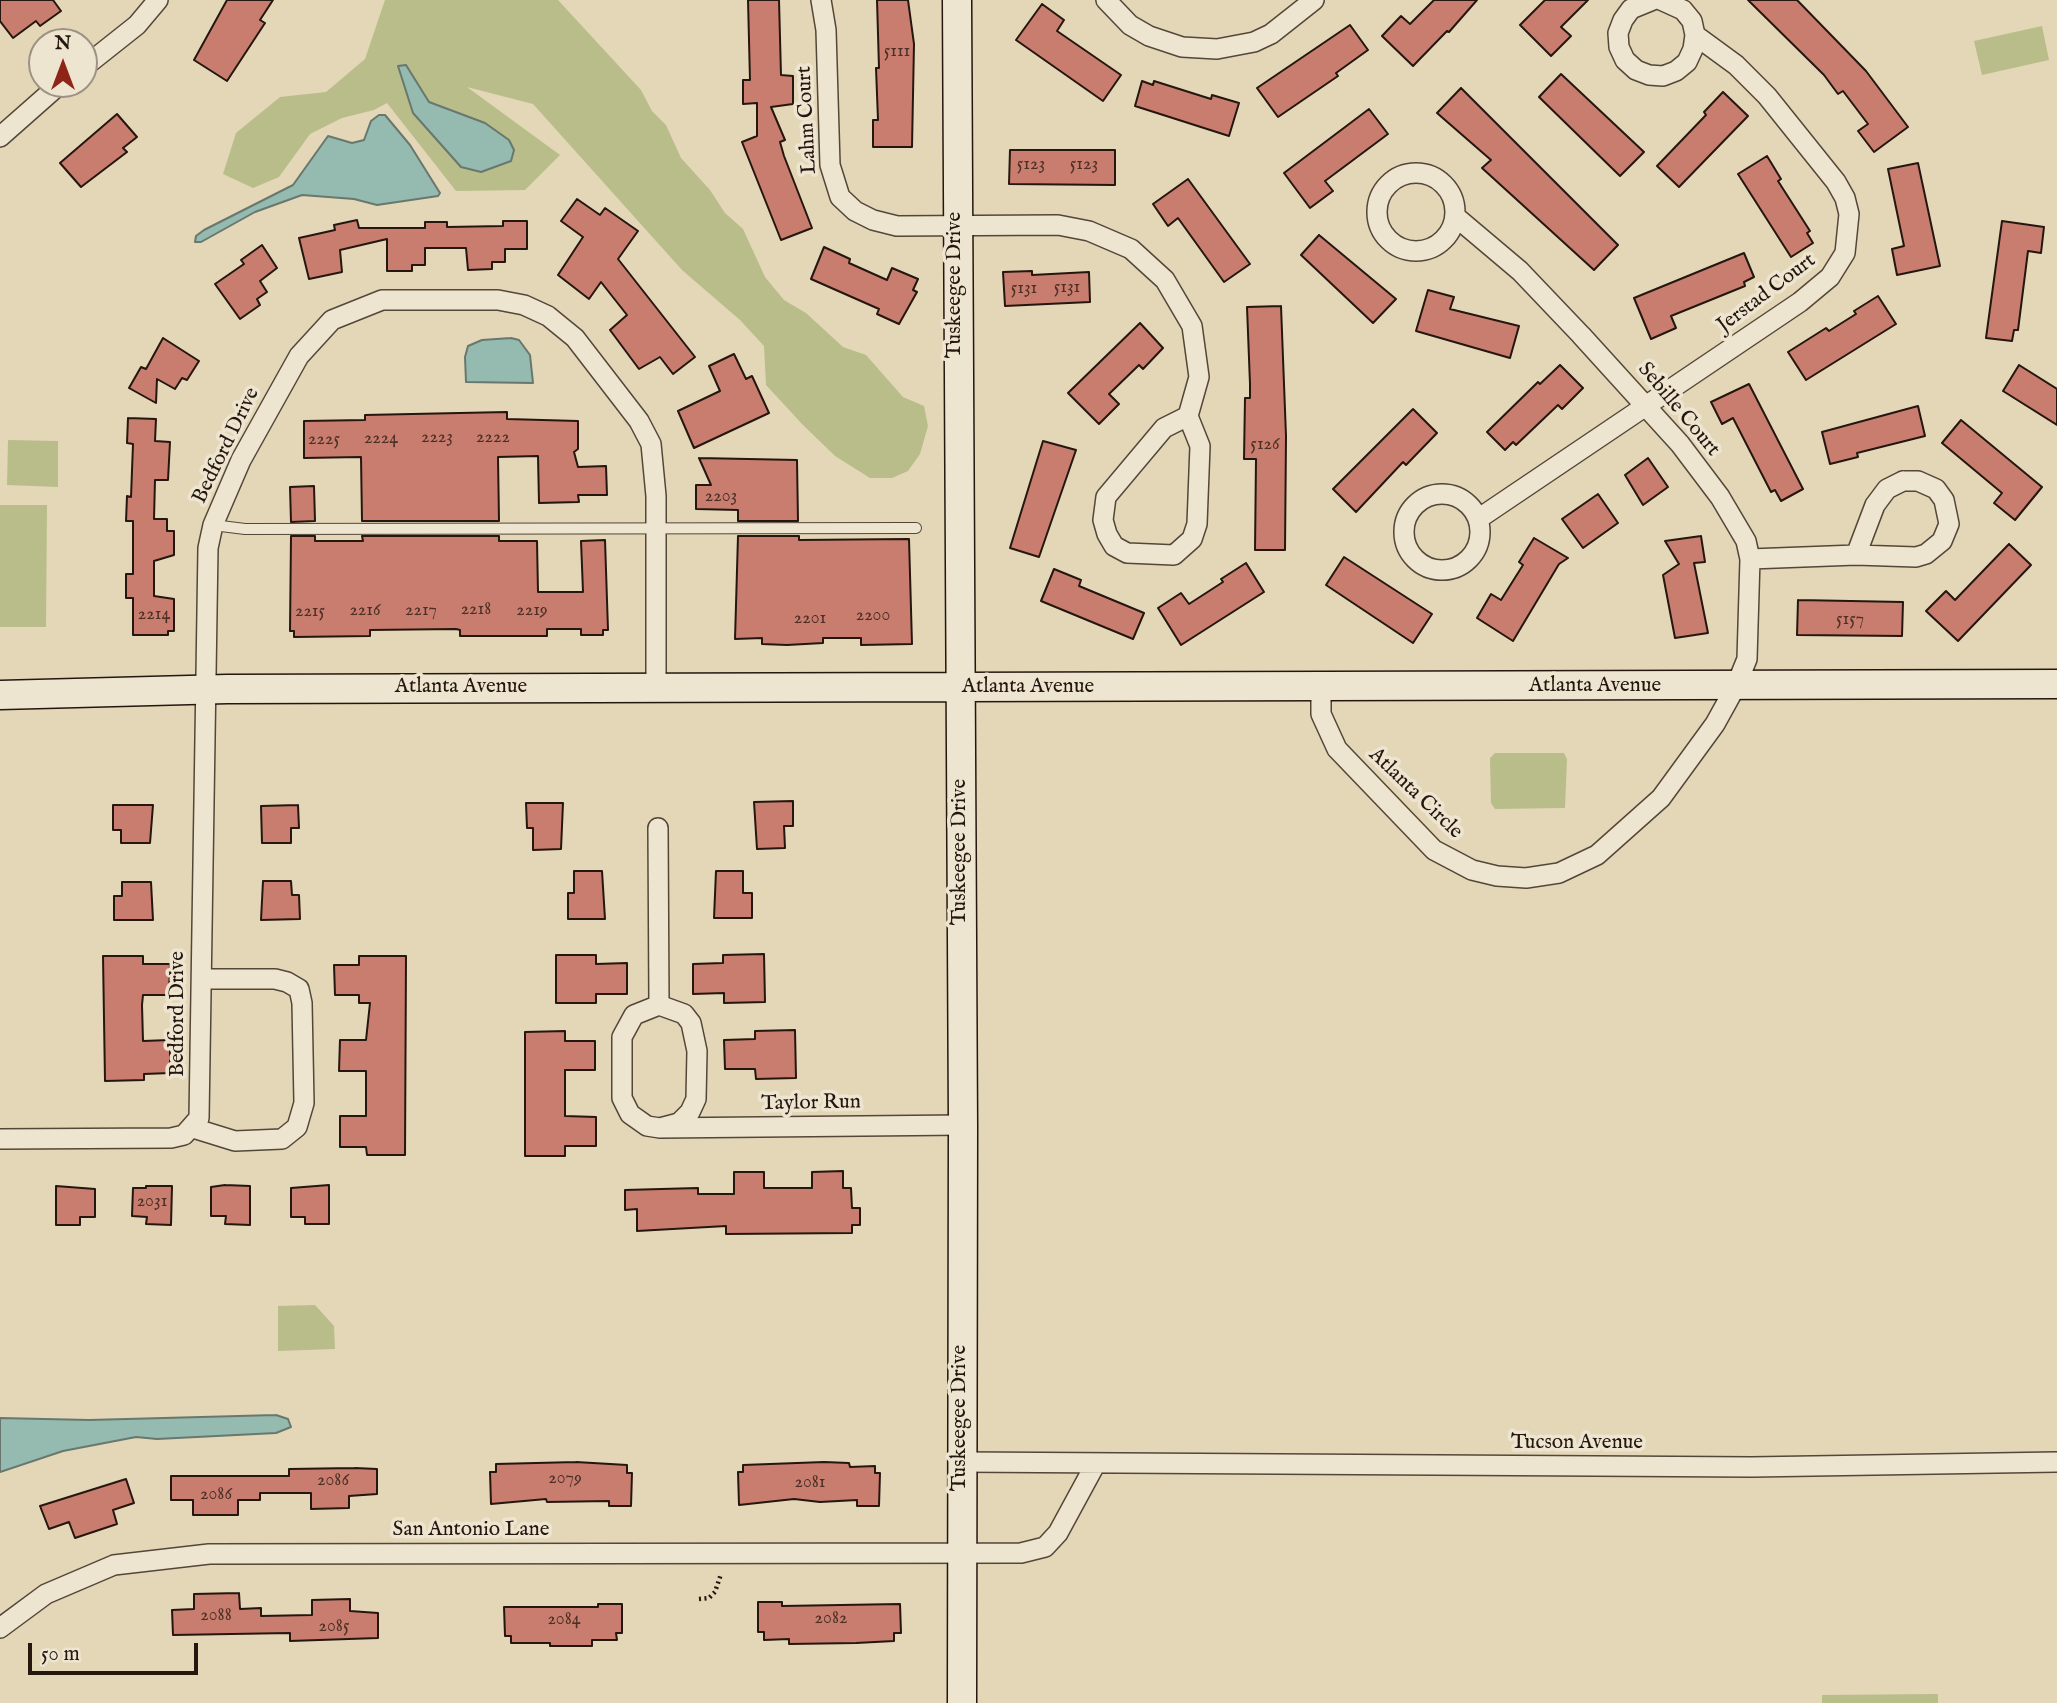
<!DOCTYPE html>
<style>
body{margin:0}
#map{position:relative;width:2057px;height:1703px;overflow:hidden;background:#e3d7b7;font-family:"IM FELL English",serif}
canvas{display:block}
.north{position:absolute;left:28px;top:28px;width:70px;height:70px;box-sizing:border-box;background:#ede5d0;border:2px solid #9d9283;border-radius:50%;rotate:0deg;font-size:19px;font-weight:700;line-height:28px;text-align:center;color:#25160f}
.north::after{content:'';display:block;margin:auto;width:24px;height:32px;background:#8f2418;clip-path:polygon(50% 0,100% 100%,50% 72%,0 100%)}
.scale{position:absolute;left:28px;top:1643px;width:170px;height:32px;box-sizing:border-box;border:4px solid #25160f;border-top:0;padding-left:9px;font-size:21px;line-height:24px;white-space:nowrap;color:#25160f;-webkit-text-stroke:5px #ede5d0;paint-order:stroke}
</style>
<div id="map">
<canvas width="2057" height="1703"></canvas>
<div class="north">N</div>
<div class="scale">50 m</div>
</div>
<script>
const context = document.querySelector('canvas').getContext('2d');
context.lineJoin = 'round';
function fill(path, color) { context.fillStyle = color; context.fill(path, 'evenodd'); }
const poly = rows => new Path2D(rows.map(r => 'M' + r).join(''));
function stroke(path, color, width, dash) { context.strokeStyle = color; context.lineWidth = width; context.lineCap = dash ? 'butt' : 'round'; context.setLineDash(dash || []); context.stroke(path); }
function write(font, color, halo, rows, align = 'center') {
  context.font = font + ' "IM FELL English",serif'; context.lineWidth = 7; context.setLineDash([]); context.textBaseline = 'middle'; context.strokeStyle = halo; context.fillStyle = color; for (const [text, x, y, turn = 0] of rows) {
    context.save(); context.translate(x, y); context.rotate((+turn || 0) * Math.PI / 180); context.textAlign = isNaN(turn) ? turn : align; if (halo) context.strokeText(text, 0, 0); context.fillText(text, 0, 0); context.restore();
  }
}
const green = poly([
 [385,0,558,0,641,90,652,111,666,125,681,158,710,190,725,213,743,229,765,277,784,300,806,313,843,347,866,355,903,397,924,406,928,426,920,454,908,471,892,478,870,478,835,456,802,424,766,385,764,346,740,320,682,270,533,104,467,87,560,155,525,190,456,191,387,103,374,110,342,118,310,134,279,177,253,188,223,174,236,133,280,97,326,92,365,59],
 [2042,26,2049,60,1982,75,1974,41],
 [8,440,58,441,58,487,7,485],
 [0,505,47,505,46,627,0,627],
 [1495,753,1564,753,1567,759,1565,808,1495,809,1491,803,1490,758],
 [315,1305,334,1326,335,1349,278,1351,278,1306],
 [1938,1694,1938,1703,1822,1703,1822,1695]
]);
const water = poly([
 [406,65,429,102,485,123,509,140,514,150,511,161,481,172,461,167,413,113,398,66,406,65],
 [379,115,385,115,410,145,440,193,438,196,377,205,354,199,302,195,255,212,201,242,195,242,196,236,204,230,293,185,328,136,352,143,364,140,371,121,379,115],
 [511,338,519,340,530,355,533,383,466,382,465,357,468,346,482,340,511,338],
 [276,1415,288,1419,291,1427,276,1433,157,1439,136,1437,63,1451,0,1472,0,1418,89,1420,276,1415]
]);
const building = poly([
 [0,0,53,0,61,11,40,26,36,21,13,38,0,21,0,0],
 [227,0,273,0,260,20,265,23,227,81,194,60,227,0],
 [748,0,779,0,781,75,793,76,793,104,771,107,785,140,780,142,784,156,812,228,781,240,742,142,757,136,757,103,743,104,743,80,750,80,748,0],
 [877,0,908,0,914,44,912,147,873,147,873,120,878,120,876,68,879,68,877,0],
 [1434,0,1477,0,1449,32,1447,31,1413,66,1382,36,1401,16,1410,24,1434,0],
 [1545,0,1588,0,1561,27,1571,36,1551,56,1520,25,1545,0],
 [1748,0,1797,0,1866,71,1908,127,1874,152,1858,131,1868,124,1843,91,1838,94,1824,75,1748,0],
 [1042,4,1064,20,1057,31,1121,75,1103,101,1016,40,1042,4],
 [1350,25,1368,50,1336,73,1338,76,1278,117,1257,88,1350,25],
 [1561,74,1644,152,1620,176,1539,97,1561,74],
 [1142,81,1153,85,1154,81,1211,99,1212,95,1239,103,1229,136,1135,106,1142,81],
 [1461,88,1618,245,1594,270,1482,168,1491,160,1437,113,1461,88],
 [1723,92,1748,116,1679,187,1657,166,1706,115,1704,112,1723,92],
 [1369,109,1388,134,1325,181,1333,191,1310,208,1284,173,1369,109],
 [117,114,137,137,123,148,127,152,81,187,60,163,117,114],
 [1010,150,1115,150,1115,185,1009,184,1010,150],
 [1767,156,1781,179,1778,181,1810,231,1807,233,1813,243,1791,257,1738,174,1767,156],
 [1918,163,1940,266,1897,275,1892,249,1904,246,1888,169,1918,163],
 [1188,179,1250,264,1224,282,1178,218,1168,226,1153,204,1188,179],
 [577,199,600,215,605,208,638,231,618,259,695,357,673,374,660,357,639,369,610,330,627,315,601,282,589,299,558,275,583,237,561,221,577,199],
 [357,220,359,228,425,228,425,222,447,222,447,227,503,226,503,221,527,221,527,249,505,249,505,262,492,262,492,269,468,270,466,248,425,248,425,265,412,265,412,271,387,271,387,239,340,250,342,272,309,279,299,238,335,230,334,225,357,220],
 [2002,221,2044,227,2041,253,2028,251,2018,330,2014,330,2012,341,1986,338,2002,221],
 [1319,235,1396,299,1373,323,1301,255,1319,235],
 [262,245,277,268,260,281,267,292,257,299,260,305,240,319,215,284,244,264,241,260,262,245],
 [824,247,850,259,849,263,887,280,892,268,918,279,913,290,917,292,899,324,877,314,879,309,811,279,824,247],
 [1744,253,1754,277,1744,282,1745,286,1671,316,1676,328,1651,339,1634,298,1744,253],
 [1032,271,1032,275,1089,272,1090,302,1005,306,1003,272,1032,271],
 [1428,290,1454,297,1450,309,1519,326,1510,358,1416,331,1428,290],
 [1878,296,1896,324,1806,380,1788,352,1826,328,1829,331,1856,314,1854,311,1878,296],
 [1281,306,1286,436,1285,550,1255,550,1256,459,1244,459,1245,398,1250,398,1250,384,1247,307,1281,306],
 [1140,323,1163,348,1143,369,1139,365,1109,394,1119,404,1099,424,1068,393,1140,323],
 [163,338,199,361,187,380,182,378,175,389,157,379,156,403,129,388,141,367,146,369,163,338],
 [734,354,746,379,752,376,769,413,694,448,678,411,720,391,709,366,734,354],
 [1560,365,1583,388,1562,409,1558,405,1516,445,1513,442,1505,450,1487,432,1538,382,1540,384,1560,365],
 [2019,365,2057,389,2057,425,2003,391,2019,365],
 [1749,384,1803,489,1781,501,1775,490,1771,492,1733,418,1722,424,1711,402,1749,384],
 [1918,406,1925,436,1857,453,1858,457,1830,464,1822,432,1918,406],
 [1413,409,1437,433,1406,465,1403,462,1356,512,1333,489,1413,409],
 [507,412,507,419,578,421,578,449,574,452,578,467,606,466,607,495,578,495,579,502,539,503,538,456,498,457,499,521,362,521,361,457,304,458,304,421,365,420,365,415,507,412],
 [128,418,156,419,155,441,170,442,168,480,155,480,154,519,167,519,167,531,174,531,174,555,154,561,154,596,174,599,174,631,168,631,168,635,133,635,133,598,126,598,126,574,133,574,133,521,126,521,127,496,131,497,133,444,127,443,128,418],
 [1961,420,2042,487,2015,520,1994,503,2002,493,1942,443,1961,420],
 [1043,441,1076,450,1039,557,1010,548,1043,441],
 [699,458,797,460,798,521,738,521,738,510,696,509,696,485,711,485,699,458],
 [1648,458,1668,487,1643,505,1625,475,1648,458],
 [314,486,315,521,291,522,290,487,314,486],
 [1598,494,1618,523,1583,548,1562,519,1598,494],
 [291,536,315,536,315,541,363,541,362,536,499,536,499,541,537,541,538,592,583,592,581,541,605,540,608,630,603,630,603,635,581,635,581,629,547,629,547,636,460,636,460,630,456,629,370,630,370,636,294,637,294,631,290,631,291,536],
 [738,536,799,536,799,540,909,539,912,644,861,645,861,638,823,638,823,643,787,645,762,644,762,638,735,639,738,536],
 [1701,536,1705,562,1694,563,1708,633,1675,638,1663,575,1679,564,1665,541,1701,536],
 [1534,538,1568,558,1559,564,1513,641,1477,618,1491,594,1501,600,1523,565,1519,562,1534,538],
 [2009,544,2031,565,1958,641,1926,611,1946,591,1955,600,2009,544],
 [1344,557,1432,614,1413,643,1326,585,1344,557],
 [1246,563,1264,592,1181,645,1158,608,1181,593,1189,604,1223,582,1221,579,1246,563],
 [1054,569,1081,580,1079,586,1144,613,1133,639,1041,601,1054,569],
 [1798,600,1903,602,1902,636,1797,635,1798,600],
 [793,801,793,826,784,826,785,848,757,849,754,802,793,801],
 [526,803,563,803,561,849,533,850,533,828,527,828,526,803],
 [113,805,153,805,150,843,121,843,121,830,113,830,113,805],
 [298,805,299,828,291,828,291,843,262,843,261,806,298,805],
 [574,871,602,871,605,919,568,919,568,893,574,893,574,871],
 [716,871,743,871,743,893,752,893,752,918,714,918,716,871],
 [263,881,291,881,292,895,299,895,300,919,261,920,263,881],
 [122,882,151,882,153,920,114,920,114,896,122,896,122,882],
 [764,954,765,1002,724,1003,724,993,693,994,693,964,723,963,723,955,764,954],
 [556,955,596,955,596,964,627,963,627,994,596,994,596,1003,556,1003,556,955],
 [103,956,143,956,143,964,170,964,169,995,143,995,142,1005,143,1041,170,1040,170,1073,144,1074,144,1080,105,1081,103,956],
 [359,956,406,956,405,1155,367,1155,366,1147,340,1147,340,1116,366,1116,366,1071,339,1071,340,1040,366,1040,370,1003,359,1003,359,995,335,995,334,965,359,965,359,956],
 [795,1030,796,1078,756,1079,755,1069,725,1069,724,1040,755,1039,755,1031,795,1030],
 [565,1031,565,1041,595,1041,595,1070,565,1070,565,1116,596,1117,596,1146,565,1146,565,1156,525,1156,525,1032,565,1031],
 [843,1171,843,1188,851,1188,852,1208,860,1208,860,1225,852,1225,852,1233,726,1234,726,1226,637,1231,637,1209,625,1210,625,1190,698,1188,698,1194,734,1194,734,1172,764,1172,764,1188,812,1188,812,1172,843,1171],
 [225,1185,250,1186,250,1225,225,1224,226,1216,211,1216,211,1187,225,1185],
 [329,1185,329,1224,305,1224,305,1217,291,1217,291,1188,329,1185],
 [56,1186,95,1189,95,1217,80,1217,80,1225,56,1225,56,1186],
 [146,1186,172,1186,171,1225,146,1224,147,1217,132,1216,133,1188,146,1188,146,1186],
 [576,1462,627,1465,627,1473,632,1473,631,1506,609,1506,609,1501,547,1502,546,1499,491,1504,490,1472,496,1472,496,1464,576,1462],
 [824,1462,849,1463,850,1467,875,1466,875,1473,880,1473,879,1506,857,1506,857,1500,820,1502,794,1499,739,1505,738,1472,743,1472,743,1465,824,1462],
 [355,1468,377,1469,377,1494,349,1496,349,1508,311,1509,311,1493,260,1493,260,1500,238,1500,238,1515,193,1515,193,1500,171,1500,171,1476,289,1476,289,1469,355,1468],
 [126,1479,134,1503,113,1510,117,1524,75,1538,69,1522,49,1529,40,1506,126,1479],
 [239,1593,240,1609,261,1608,261,1616,312,1615,312,1600,350,1599,350,1611,378,1613,378,1638,290,1641,290,1633,173,1635,172,1610,194,1609,194,1594,239,1593],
 [758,1602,782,1602,782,1606,900,1604,901,1633,894,1633,894,1641,856,1643,789,1644,789,1639,764,1640,764,1632,758,1632,758,1602],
 [598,1604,622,1604,622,1633,616,1633,617,1640,592,1640,592,1646,550,1646,550,1643,511,1643,511,1636,505,1636,504,1607,598,1607,598,1604]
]);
const path = poly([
 [699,1599,709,1598,715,1592,721,1574]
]);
const lane = poly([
 [213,525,245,529,916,528]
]);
const street = poly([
 [821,0,826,30,830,165,840,197,855,211,873,220,897,226,1058,225,1089,231,1131,249,1165,280,1192,326,1199,377,1188,416],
 [1106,0,1130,25,1149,36,1182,47,1217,49,1254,42,1271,34,1314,0],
 [1653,0,1631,9,1623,20,1618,33,1619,47,1625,60,1636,70,1649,75,1663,76,1676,71,1687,62,1693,49,1695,35,1692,21,1683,10,1661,0],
 [84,67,137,25,158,0],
 [0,137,60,84],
 '1377 212a39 39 0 1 1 78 0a39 39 0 1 1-78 0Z',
 [1188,416,1200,446,1197,524,1192,539,1174,555,1127,553,1114,546,1107,534,1103,520,1106,497,1164,428,1188,416],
 [1903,481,1918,481,1936,489,1944,500,1949,524,1942,541,1926,554,1916,557,1856,555,1875,505,1887,489,1903,481],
 '1404 532a38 38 0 1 1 76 0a38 38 0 1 1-76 0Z',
 [1478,519,1800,302,1830,277,1845,253,1849,214,1845,198,1836,182,1767,96,1736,65,1695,35],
 [1750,559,1856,555],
 [1321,687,1321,714,1337,749,1434,850,1472,870,1497,876,1526,878,1559,873,1597,855,1661,798,1715,724,1736,686,1747,659,1750,559,1746,541,1720,497,1680,444,1581,335,1520,271,1456,217],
 [658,828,659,1005],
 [193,1128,235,1141,282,1139,297,1127,304,1103,302,1003,299,989,287,982,275,979,202,979],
 [660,1128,679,1123,690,1112,696,1099,697,1051,691,1023,684,1014,659,1005,634,1015,622,1037,622,1098,630,1114,647,1126,660,1128,963,1125],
 [0,1139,171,1138,184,1135,199,1118,208,548,213,525,241,460,299,356,332,320,382,300,498,300,524,305,548,316,575,338,639,421,651,444,656,496,656,688],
 [961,1462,1752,1467,2057,1462],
 [0,1628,46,1594,114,1565,209,1554,1021,1553,1045,1547,1058,1533,1096,1463]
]);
const secondary = poly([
 [957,0,963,1125,962,1703],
 [0,695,227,689,2057,684]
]);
const numberNames = [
 ["5111",897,52],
 ["5123",1031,165],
 ["5123",1084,165],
 ["5131",1067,288],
 ["5131",1024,289],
 ["2223",437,438],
 ["2222",493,438],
 ["2224",381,439],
 ["2225",324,440],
 ["5126",1265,445],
 ["2203",721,497],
 ["2218",476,610],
 ["2216",365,611],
 ["2217",421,611],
 ["2219",532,611],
 ["2215",310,612],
 ["2214",154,615],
 ["2200",873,616],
 ["2201",810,619],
 ["5157",1850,620],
 ["2031",152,1202],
 ["2079",565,1479],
 ["2086",333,1481],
 ["2081",810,1483],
 ["2086",216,1495],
 ["2088",216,1616],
 ["2082",831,1619],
 ["2084",564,1620],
 ["2085",334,1627]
];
const streetNames = [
 ["Lahm Court",808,120,-93],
 ["Tuskeegee Drive",956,285,-90],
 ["Jerstad Court",1767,294,-37],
 ["Sebille Court",1678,410,50],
 ["Bedford Drive",227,446,-64],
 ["Atlanta Avenue",1595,687],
 ["Atlanta Avenue",461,688],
 ["Atlanta Avenue",1028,688],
 ["Atlanta Circle",1415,794,44],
 ["Tuskeegee Drive",961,852,-90],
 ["Bedford Drive",179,1014,-90],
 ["Taylor Run",811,1104,-1],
 ["Tuskeegee Drive",961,1418,-90],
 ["Tucson Avenue",1577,1444],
 ["San Antonio Lane",471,1531]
];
fill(green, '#b9bd8a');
fill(water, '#95baaf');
stroke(water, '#68786f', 2);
fill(building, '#c87d6e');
stroke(building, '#25160f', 2);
stroke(lane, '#544639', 12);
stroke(street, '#544639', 22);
stroke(secondary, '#25160f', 31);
stroke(path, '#25160f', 4.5, [2, 3.5]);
stroke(lane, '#ede5d0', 10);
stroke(street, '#ede5d0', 19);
stroke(secondary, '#ede5d0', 28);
write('18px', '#4e3027', null, numberNames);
write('21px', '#25160f', '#ede5d0', streetNames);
</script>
